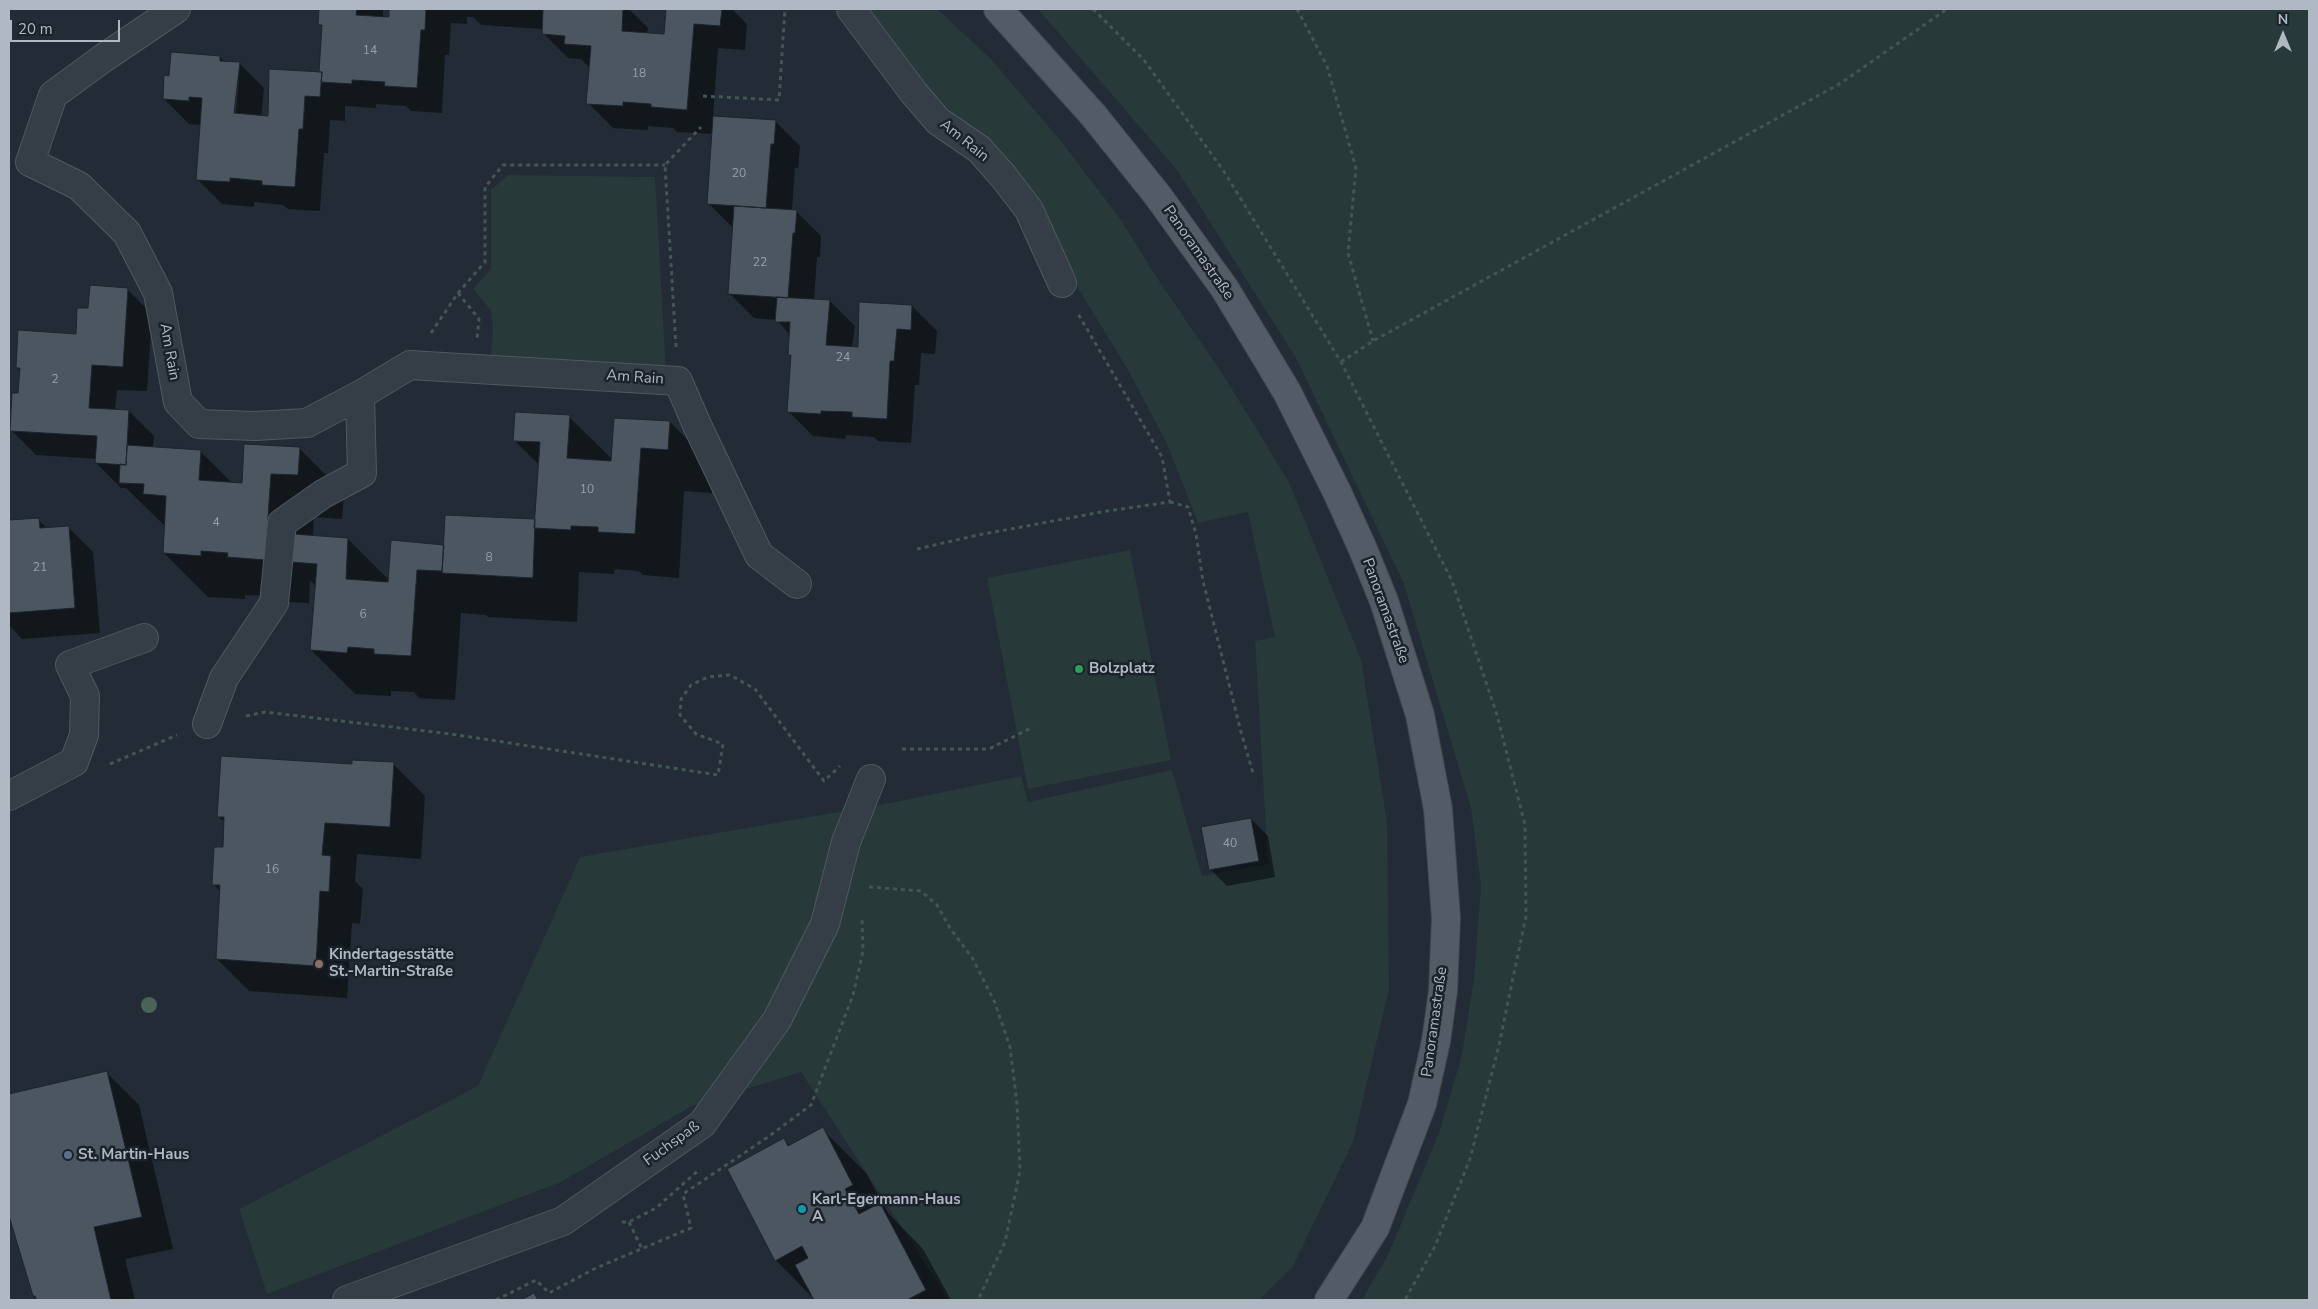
<!DOCTYPE html>
<meta charset="utf-8">
<style>
body{margin:0}
#map{position:relative;width:2318px;height:1309px;overflow:hidden;background:#222b36;font-family:"Nunito Sans",sans-serif}
canvas{display:block}
.frame{position:absolute;inset:0;border:10px solid #b0b8c3;pointer-events:none}
.north{position:absolute;left:2258px;top:10px;width:50px;height:50px;-webkit-text-stroke:4px #1b222b;paint-order:stroke;rotate:0deg;font-size:14px;font-weight:700;line-height:20px;text-align:center;color:#b0b8c3}
.north::after{content:'';display:block;margin:auto;width:18px;height:22px;background:#b0b8c3;clip-path:polygon(50% 0,100% 100%,50% 72%,0 100%)}
.scale{position:absolute;left:10px;top:20px;width:110px;height:22px;box-sizing:border-box;border:2px solid #b0b8c3;border-top:0;padding-left:6px;font-size:15px;line-height:18px;white-space:nowrap;color:#b0b8c3;-webkit-text-stroke:4px #1b222b;paint-order:stroke}
</style>
<div id="map">
<canvas width="2318" height="1309"></canvas>
<div class="frame"></div>
<div class="north">N</div>
<div class="scale">20 m</div>
</div>
<script>
const context = document.querySelector('canvas').getContext('2d');
context.lineJoin = 'round';
function fill(path, color) { context.fillStyle = color; context.fill(path, 'evenodd'); }
const poly = rows => new Path2D(rows.map(r => 'M' + r).join(''));
function stroke(path, color, width, dash) { context.strokeStyle = color; context.lineWidth = width; context.lineCap = dash ? 'butt' : 'round'; context.setLineDash(dash || []); context.stroke(path); }
function write(font, color, halo, rows, align = 'center') {
  context.font = font + ' "Nunito Sans",sans-serif'; context.lineWidth = 5; context.setLineDash([]); context.textBaseline = 'middle'; context.strokeStyle = halo; context.fillStyle = color; for (const [text, x, y, turn = 0] of rows) {
    context.save(); context.translate(x, y); context.rotate((+turn || 0) * Math.PI / 180); context.textAlign = isNaN(turn) ? turn : align; if (halo) context.strokeText(text, 0, 0); context.fillText(text, 0, 0); context.restore();
  }
}
const green = poly([
 [864,9,937,9,990,58,1061,141,1121,220,1155,275,1224,376,1289,482,1361,659,1387,822,1389,989,1353,1142,1292,1268,1259,1300,947,1300,948,1299,801,1072,692,1106,561,1182,267,1294,239,1209,478,1086,580,857,890,803,1021,776,1028,802,1172,770,1202,876,1268,864,1255,641,1275,637,1248,512,1198,523,1167,444,1128,370,1050,242,972,129,926,90],
 [1038,9,2309,9,2309,1300,1362,1300,1389,1253,1439,1133,1462,1055,1474,978,1481,886,1471,808,1404,584,1296,358,1177,170],
 [508,175,655,177,666,371,491,357,493,328,491,310,473,289,491,269,491,190],
 [1130,550,1171,760,1028,789,987,578]
]);
const shadow = poly([
 [320,9,383,9,383,18,390,18,390,9,629,9,648,28,647,34,665,35,667,9,732,9,747,24,745,50,718,48,713,117,775,121,800,146,798,168,795,168,792,211,796,211,821,236,820,257,817,257,814,300,830,301,855,326,852,348,859,348,912,306,937,331,935,354,921,353,919,385,915,385,911,443,878,441,874,437,846,435,845,439,813,436,788,411,792,357,789,354,790,335,777,320,754,318,729,293,733,228,708,203,713,134,677,132,673,128,648,126,648,130,613,128,588,103,590,68,581,59,568,58,543,33,543,29,481,25,473,17,467,17,467,24,451,23,449,55,445,55,442,113,411,111,406,106,376,104,376,108,345,106,345,121,330,120,328,153,324,153,320,211,288,209,283,205,254,202,254,207,222,204,197,179,201,125,189,124,164,99,170,77,220,57,225,62,239,63,264,88,261,117,269,117,320,73,323,27,319,24],
 [236,80,239,80,235,120,232,119],
 [127,289,152,314,147,391,117,390,115,410,129,411,154,436,153,448,201,452,233,484,243,485,299,448,344,493,342,519,314,517,313,536,348,539,389,580,445,546,536,521,540,466,515,441,569,417,613,460,670,422,714,466,712,493,684,491,679,578,643,575,639,571,615,569,614,574,579,572,577,622,488,617,486,615,461,613,455,700,419,698,414,692,391,691,391,696,355,694,311,650,316,586,310,580,309,603,273,601,268,596,245,595,245,599,208,597,164,553,165,526,126,488,121,488,96,463,97,459,36,455,11,430,19,395,21,371,17,367,77,335,89,310],
 [38,519,48,529,68,527,93,552,100,633,22,639,9,625,9,521],
 [393,764,425,796,421,859,357,854,355,881,363,889,360,924,352,923,347,998,249,991,217,959,221,892,213,884,224,849,225,823,218,816,353,765],
 [1251,819,1268,836,1275,877,1227,886,1210,869],
 [107,1073,139,1105,173,1249,125,1259,135,1300,38,1300,34,1296,9,1216,9,1096],
 [822,1129,866,1173,888,1213,923,1249,951,1300,815,1300,776,1260,784,1140,790,1146]
]);
const building = poly([
 [319,9,357,9,356,15,389,17,389,9,426,9,425,30,421,30,417,88,384,86,385,82,352,80,352,84,321,82,322,72,319,72,322,25,318,25,319,9],
 [543,9,623,9,622,31,664,34,666,9,722,9,720,26,694,24,687,110,651,107,651,104,623,102,623,106,586,104,591,46,564,44,565,36,542,34,543,9],
 [171,52,220,56,220,61,240,62,234,113,268,116,269,69,322,72,320,97,305,96,303,129,299,129,295,187,262,185,262,181,230,178,230,182,196,180,202,98,189,97,189,101,163,99,164,75,169,76,171,52],
 [713,116,776,120,774,144,771,144,766,208,707,204,713,116],
 [734,206,797,210,795,233,793,233,788,298,728,294,734,206],
 [90,285,128,288,123,367,92,365,89,408,129,410,126,465,95,463,97,436,10,431,12,393,18,393,20,368,16,368,18,330,76,334,77,308,88,308,90,285],
 [777,297,830,300,826,345,858,347,859,302,912,305,911,330,897,329,894,361,890,361,887,419,852,417,852,412,821,411,821,414,787,412,791,355,788,355,790,322,775,322,777,297],
 [515,412,570,415,567,458,611,461,614,418,670,421,668,450,641,448,635,534,598,532,598,527,571,526,571,530,534,528,540,442,513,441,515,412],
 [244,444,300,447,298,475,271,474,265,560,227,557,228,553,201,551,201,556,163,553,166,496,143,494,144,484,119,483,120,464,126,465,127,445,201,450,199,480,242,483,244,444],
 [445,515,535,519,533,578,442,573,445,515],
 [39,518,40,528,69,526,75,608,9,613,9,520,39,518],
 [293,534,348,538,346,579,388,582,391,540,444,545,442,571,417,570,411,656,374,654,374,649,348,647,347,653,310,650,317,564,291,562,293,534],
 [221,756,352,764,352,760,394,762,390,827,325,823,322,855,331,856,329,892,320,891,316,966,216,959,220,885,212,885,214,847,223,847,224,817,217,817,221,756],
 [1251,818,1259,861,1209,870,1201,827,1251,818],
 [107,1071,142,1217,94,1227,111,1300,37,1300,35,1296,33,1296,9,1216,9,1094,107,1071],
 [823,1127,853,1185,845,1189,859,1214,880,1203,926,1290,907,1300,814,1300,795,1265,808,1258,802,1246,775,1261,727,1169,784,1138,788,1146,823,1127],
 [534,1293,538,1300,521,1300,534,1293]
]);
const path = poly([
 [1093,9,1144,60,1225,173,1341,362,1452,581,1497,715,1525,825,1526,916,1499,1045,1470,1159,1435,1246,1405,1300],
 [1297,9,1327,66,1356,168,1348,253,1373,341],
 [703,96,779,100,785,9],
 [458,293,479,319,477,338],
 [431,333,458,293,485,262,485,187,503,165,665,165],
 [676,347,665,165,701,127],
 [1341,362,1373,341,1841,83,1947,9],
 [1170,502,1188,507,1196,534,1203,581,1241,732,1253,773],
 [917,549,978,535,1107,511,1170,502,1162,457,1077,312],
 [246,716,265,712,451,734,718,775,723,744,696,734,680,715,681,699,691,685,708,677,730,675,755,689,824,781,840,766],
 [902,749,989,749,1033,727],
 [110,764,177,735],
 [869,887,921,891,937,905,950,928,973,959,995,1003,1010,1047,1017,1104,1020,1171,1005,1242,978,1300],
 [622,1222,629,1222,656,1208,700,1169],
 [629,1222,642,1249],
 [496,1300,536,1280,549,1293,596,1268,691,1228,683,1194,768,1137,811,1105,853,995,863,951,862,918]
]);
const minor = poly([
 [176,9,102,59,53,95,30,162,79,186,127,233,158,293,178,402,199,424,255,426,307,423,360,395,410,365,678,381,697,425,759,555,797,584],
 [851,9,914,93,938,121,979,149,1003,176,1029,210,1062,283],
 [207,724,224,678,274,603,282,523,323,494,362,473,360,395],
 [9,796,74,762,84,735,85,696,70,665,144,638],
 [347,1300,563,1221,702,1124,777,1020,825,924,846,842,871,779]
]);
const major = poly([
 [998,9,1094,116,1158,196,1225,289,1257,342,1287,392,1337,492,1362,547,1384,601,1420,715,1438,809,1446,918,1443,991,1436,1041,1422,1104,1375,1228,1329,1300]
]);
const trees = [
 [149,1005]
];
const markers = [
 [1079,669,5,"#2e9e5b"],
 [319,964,5,"#8d6e63"],
 [68,1155,5,"#5c6f8a"],
 [802,1209,5,"#0f9aa8"]
];
const numberNames = [
 ["14",370,51],
 ["18",639,74],
 ["20",739,174],
 ["22",760,263],
 ["24",843,358],
 ["2",55,380],
 ["10",587,490],
 ["4",216,523],
 ["8",489,558],
 ["21",40,568],
 ["6",363,615],
 ["40",1230,844],
 ["16",272,870]
];
const streetNames = [
 ["Am Rain",964,141,39],
 ["Panoramastraße",1198,253,55],
 ["Am Rain",169,352,80],
 ["Am Rain",635,378,4],
 ["Panoramastraße",1385,611,70],
 ["Panoramastraße",1435,1022,-82],
 ["Fuchspaß",672,1144,-36]
];
const poiNames = [
 ["Bolzplatz",1089,669],
 ["Kindertagesstätte",329,955],
 ["St.-Martin-Straße",329,972],
 ["St. Martin-Haus",78,1155],
 ["Karl-Egermann-Haus",812,1200],
 ["A",812,1217]
];
fill(green, '#273939');
fill(shadow, '#0007');
fill(building, '#4b5661');
stroke(building, '#1d242d', 1);
stroke(minor, '#505861', 30);
stroke(major, '#3f4650', 30);
stroke(path, '#445556', 3, [4, 4]);
stroke(minor, '#353d46', 28);
stroke(major, '#535c66', 28);
context.fillStyle = '#4a6356';
for (const [x, y] of trees) { context.beginPath(); context.arc(x, y, 8, 0, 2 * Math.PI); context.fill(); }
for (const [x, y, r, color] of markers) { const dot = new Path2D(); dot.arc(x, y, r, 0, 2 * Math.PI); context.fillStyle = color; context.fill(dot); stroke(dot, '#1b222b', 2); }
write('12px', '#97a0aa', null, numberNames);
write('15px', '#b0b8c3', '#1b222b', streetNames);
write('bold 15px', '#b0b8c3', '#1b222b', poiNames, 'left');
</script>
